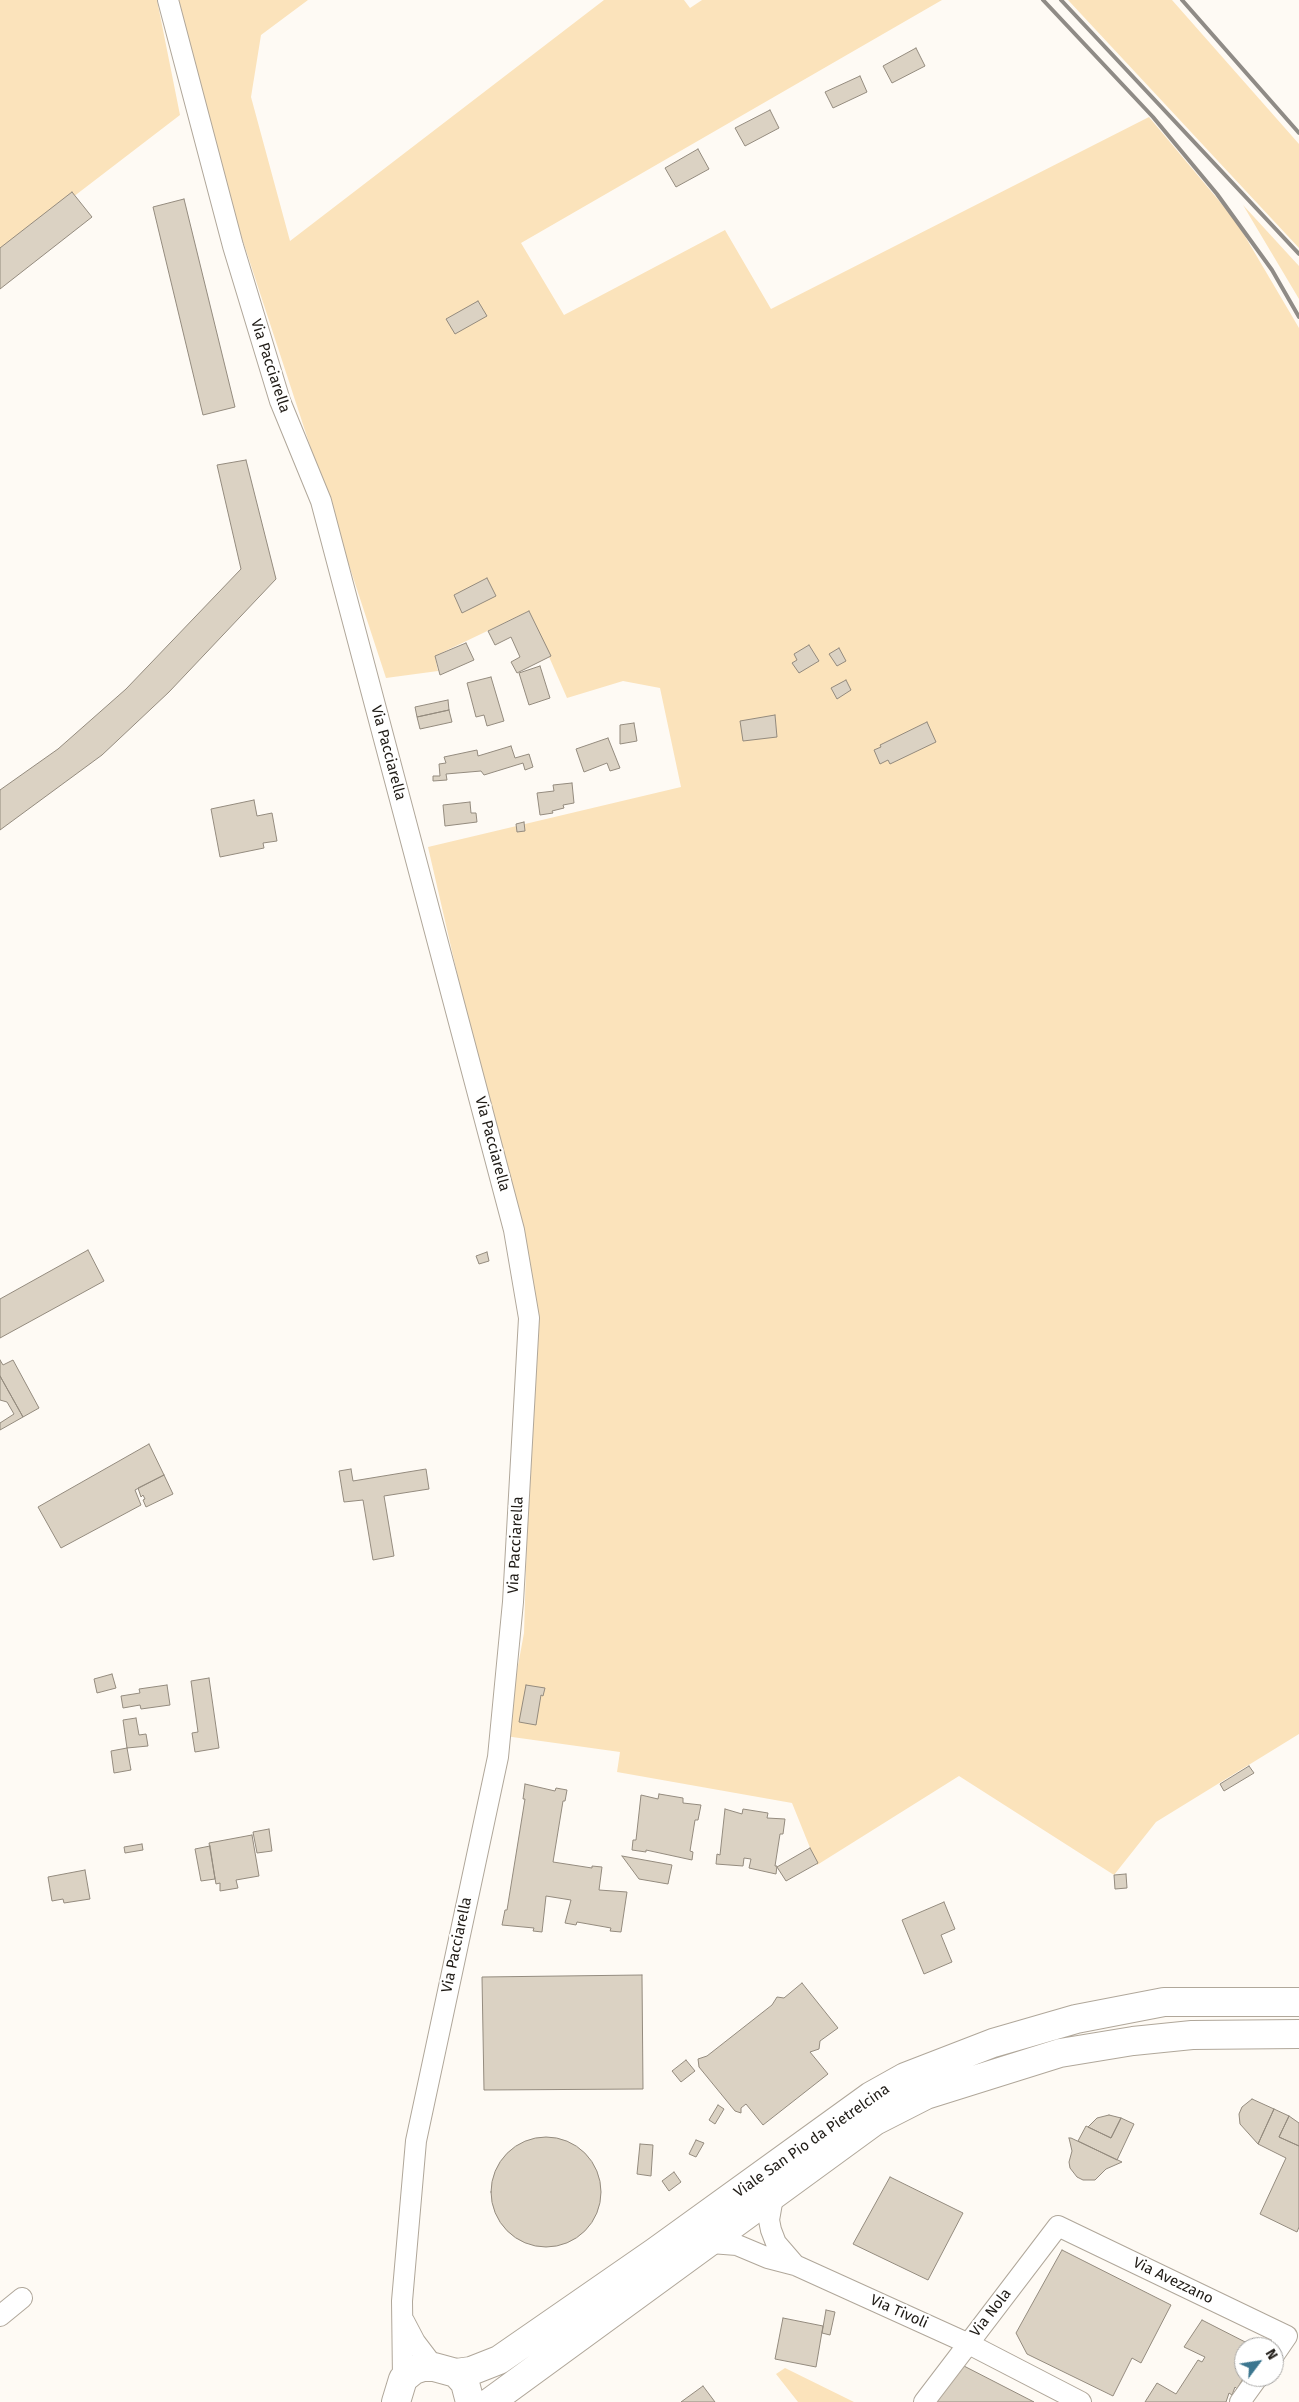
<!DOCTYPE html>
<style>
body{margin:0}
#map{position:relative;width:1299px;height:2402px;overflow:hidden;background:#fefaf4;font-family:"Fira Sans",sans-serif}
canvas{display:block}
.north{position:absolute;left:1234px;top:2337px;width:50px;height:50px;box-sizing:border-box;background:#fff;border:1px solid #a5a4a2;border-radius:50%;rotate:59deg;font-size:14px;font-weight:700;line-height:20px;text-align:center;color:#1f1b16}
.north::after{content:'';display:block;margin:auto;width:18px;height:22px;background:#3c768f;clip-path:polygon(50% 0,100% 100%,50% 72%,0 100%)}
</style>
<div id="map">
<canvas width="1299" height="2402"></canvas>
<div class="north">N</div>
</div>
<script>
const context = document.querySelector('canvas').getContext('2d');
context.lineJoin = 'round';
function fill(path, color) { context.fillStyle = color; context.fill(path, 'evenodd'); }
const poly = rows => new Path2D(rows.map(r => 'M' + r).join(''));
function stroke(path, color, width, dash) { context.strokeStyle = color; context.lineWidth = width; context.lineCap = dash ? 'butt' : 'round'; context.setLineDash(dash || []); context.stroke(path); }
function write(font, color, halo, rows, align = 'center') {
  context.font = font + ' "Fira Sans",sans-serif'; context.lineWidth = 4.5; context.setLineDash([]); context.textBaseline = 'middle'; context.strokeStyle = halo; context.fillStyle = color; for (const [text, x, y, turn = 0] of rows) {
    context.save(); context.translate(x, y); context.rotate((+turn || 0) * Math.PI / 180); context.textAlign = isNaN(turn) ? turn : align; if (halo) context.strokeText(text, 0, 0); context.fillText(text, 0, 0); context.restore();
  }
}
const green = poly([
 [0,0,157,0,180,115,0,253],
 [179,0,308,0,261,35,251,97,290,241,604,0,684,0,690,8,702,0,942,0,521,243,564,315,725,230,771,309,1149,117,1236,221,1299,328,1299,1734,1156,1822,1114,1875,959,1776,817,1865,792,1803,617,1772,620,1752,505,1736,524,1633,534,1307,428,847,681,787,660,688,623,681,567,698,529,611,435,656,438,671,386,678,223,180],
 [1068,0,1172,0,1299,144,1299,248],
 [1243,205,1299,266,1299,300,1299,299],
 [785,2368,854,2402,798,2402,776,2374]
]);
const building = poly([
 [916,48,925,66,892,83,883,66,916,48],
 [860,76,867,92,833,108,825,92,860,76],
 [770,110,779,128,745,146,735,128,770,110],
 [698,149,709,169,676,187,665,168,698,149],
 [72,192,92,217,0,289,0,248,72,192],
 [184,199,235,407,203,415,153,207,184,199],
 [478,301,487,316,455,334,446,319,478,301],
 [246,460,276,579,169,692,102,755,0,830,0,790,58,749,126,689,241,569,217,465,246,460],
 [487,578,496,596,462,613,454,595,487,578],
 [529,611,551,656,517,673,511,662,520,657,511,637,495,645,488,631,529,611],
 [466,643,474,660,440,675,435,656,466,643],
 [809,645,819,661,799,673,792,663,797,660,794,654,809,645],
 [839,648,846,661,837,666,829,654,839,648],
 [540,666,550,698,529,705,519,673,540,666],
 [491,677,504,721,487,726,484,715,476,717,467,683,491,677],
 [846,680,851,690,837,699,831,688,846,680],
 [448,700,449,710,417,717,415,707,448,700],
 [449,710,452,722,420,729,417,717,449,710],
 [775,715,777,737,743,741,740,721,775,715],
 [927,722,936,742,890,764,888,760,880,764,874,750,881,747,880,745,927,722],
 [634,723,637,741,620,744,620,725,634,723],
 [608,738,620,768,610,771,607,763,584,772,576,749,608,738],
 [511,746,515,758,529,754,533,767,525,770,523,763,484,775,481,771,446,774,447,780,433,781,433,776,440,776,439,764,446,763,444,757,477,750,478,756,511,746],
 [572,783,574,803,563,805,564,808,552,811,553,813,540,815,537,793,554,791,553,785,572,783],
 [254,800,257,816,272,813,277,841,263,843,264,848,220,857,211,809,254,800],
 [470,802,471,813,476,813,477,822,445,826,443,805,470,802],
 [524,822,525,831,517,832,516,824,524,822],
 [88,1250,104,1281,0,1338,0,1299,88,1250],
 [487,1252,489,1261,479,1264,476,1256,487,1252],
 [0,1360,3,1365,13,1360,39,1408,23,1417,0,1376,0,1360],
 [0,1376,23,1417,0,1430,0,1423,14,1414,7,1402,0,1400,0,1376],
 [149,1444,164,1475,135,1490,141,1505,61,1548,38,1507,149,1444],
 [351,1469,353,1481,426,1469,429,1489,384,1496,394,1556,373,1560,363,1500,344,1502,339,1471,351,1469],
 [164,1475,173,1494,146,1507,143,1500,145,1499,143,1495,141,1497,138,1488,164,1475],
 [112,1674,116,1688,97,1693,94,1679,112,1674],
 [209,1678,219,1748,195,1752,192,1733,198,1732,191,1681,209,1678],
 [167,1685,170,1705,141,1709,140,1705,123,1708,121,1696,140,1693,139,1689,167,1685],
 [526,1685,545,1688,543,1696,541,1695,536,1725,519,1722,526,1685],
 [136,1718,139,1735,146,1734,148,1746,127,1748,123,1720,136,1718],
 [127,1748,131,1770,114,1773,111,1751,127,1748],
 [1249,1766,1254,1773,1224,1791,1220,1784,1249,1766],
 [525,1784,555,1791,556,1788,567,1790,565,1801,563,1801,553,1862,592,1868,592,1866,602,1867,599,1890,627,1892,621,1932,610,1931,611,1928,577,1922,576,1925,565,1923,571,1900,546,1896,542,1932,533,1931,534,1928,502,1925,505,1910,507,1910,525,1799,523,1799,525,1784],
 [659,1794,683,1798,683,1803,701,1805,698,1820,695,1820,690,1851,693,1852,692,1860,646,1850,646,1852,632,1850,633,1840,636,1840,641,1795,658,1799,659,1794],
 [725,1809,742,1814,743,1809,768,1813,767,1818,785,1819,783,1834,780,1834,775,1866,777,1866,776,1874,749,1868,751,1859,744,1858,743,1866,716,1864,717,1854,720,1855,725,1809],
 [269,1829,272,1851,257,1853,253,1832,269,1829],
 [252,1835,259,1876,236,1880,238,1888,220,1891,220,1883,216,1884,209,1843,252,1835],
 [142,1844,143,1850,125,1853,124,1847,142,1844],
 [210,1846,215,1879,201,1881,195,1849,210,1846],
 [810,1848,818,1863,786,1881,777,1867,810,1848],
 [622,1856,672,1865,668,1884,639,1879,622,1856],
 [85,1870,90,1899,64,1903,63,1899,52,1901,48,1877,85,1870],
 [1126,1874,1127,1888,1115,1889,1114,1875,1126,1874],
 [944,1902,955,1929,941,1935,952,1962,924,1974,902,1920,944,1902],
 [642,1975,643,2089,484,2090,482,1977,642,1975],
 [802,1983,838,2028,820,2041,819,2049,810,2052,828,2074,763,2125,746,2104,741,2108,741,2113,735,2111,699,2067,698,2059,707,2056,772,2005,777,1997,784,1998,802,1983],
 [686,2060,695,2071,681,2082,672,2071,686,2060],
 [1252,2099,1274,2109,1258,2144,1240,2124,1239,2114,1242,2107,1252,2099],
 [718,2105,724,2109,715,2124,709,2120,718,2105],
 [1274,2109,1289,2116,1279,2137,1299,2146,1299,2227,1297,2232,1260,2214,1286,2158,1258,2144,1274,2109],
 [1109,2115,1121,2118,1111,2138,1088,2127,1097,2118,1109,2115],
 [1289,2116,1299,2123,1299,2146,1279,2137,1289,2116],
 [1121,2118,1134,2124,1117,2160,1078,2141,1086,2126,1111,2138,1121,2118],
 '491 2192a55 55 0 1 1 110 0a55 55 0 1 1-110 0Z',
 [1069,2138,1071,2138,1122,2162,1106,2169,1095,2180,1083,2180,1077,2177,1070,2168,1069,2162,1072,2151,1069,2138],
 [696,2140,704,2143,696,2157,689,2154,696,2140],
 [640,2144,653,2145,651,2176,637,2174,640,2144],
 [674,2172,681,2182,669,2191,662,2181,674,2172],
 [890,2177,963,2213,928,2280,853,2244,890,2177],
 [1062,2250,1171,2305,1141,2363,1132,2358,1113,2396,1027,2354,1016,2333,1062,2250],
 [826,2310,835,2312,830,2335,822,2333,826,2310],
 [783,2318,823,2326,816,2367,775,2359,783,2318],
 [1202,2320,1255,2347,1244,2347,1244,2377,1237,2389,1235,2387,1232,2395,1229,2393,1226,2402,1145,2402,1157,2383,1176,2394,1198,2360,1202,2362,1205,2357,1184,2347,1202,2320],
 [962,2365,1034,2402,936,2402,962,2365],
 [703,2386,715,2402,681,2402,703,2386]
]);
const street = poly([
 [168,0,233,246,280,401,321,501,514,1230,529,1318,513,1602,498,1757,416,2141,402,2301,403,2379],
 [773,2197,769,2220,771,2230,776,2243,795,2265],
 [711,2243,737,2245,768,2258,795,2265,967,2343,1081,2402],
 [0,2316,22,2298],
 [404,2321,415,2342,434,2367],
 [924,2402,1058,2226,1287,2336,1274,2355],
 [1240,2402,1258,2377]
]);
const secondary = poly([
 [456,2373,465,2383,470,2402],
 [396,2402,403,2379,414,2370,423,2367,434,2367,456,2373,471,2371,499,2360,655,2252,871,2096,905,2077,993,2043,1076,2019,1164,2002,1299,2002],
 [490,2402,875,2121,926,2095,1060,2053,1133,2041,1192,2035,1299,2034]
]);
const rail = poly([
 [1043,0,1153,117,1217,194,1272,270,1299,317],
 [1061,0,1299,254],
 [1182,0,1299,133]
]);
const streetNames = [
 ["Via Pacciarella",270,366,72],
 ["Via Pacciarella",388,753,75],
 ["Via Pacciarella",492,1144,75],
 ["Via Pacciarella",516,1545,-87],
 ["Via Pacciarella",457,1945,-78],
 ["Viale San Pio da Pietrelcina",812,2141,-35],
 ["Via Avezzano",1173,2281,26],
 ["Via Tivoli",899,2312,24],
 ["Via Nola",991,2313,-52]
];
fill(green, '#fbe3bb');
fill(building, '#dbd2c3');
stroke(building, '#948b7e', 1);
stroke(street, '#b0a79a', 22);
stroke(secondary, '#b0a79a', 30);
stroke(street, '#fff', 20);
stroke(secondary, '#fff', 28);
stroke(rail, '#8f8b86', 4);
write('15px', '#1f1b16', '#fff', streetNames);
</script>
